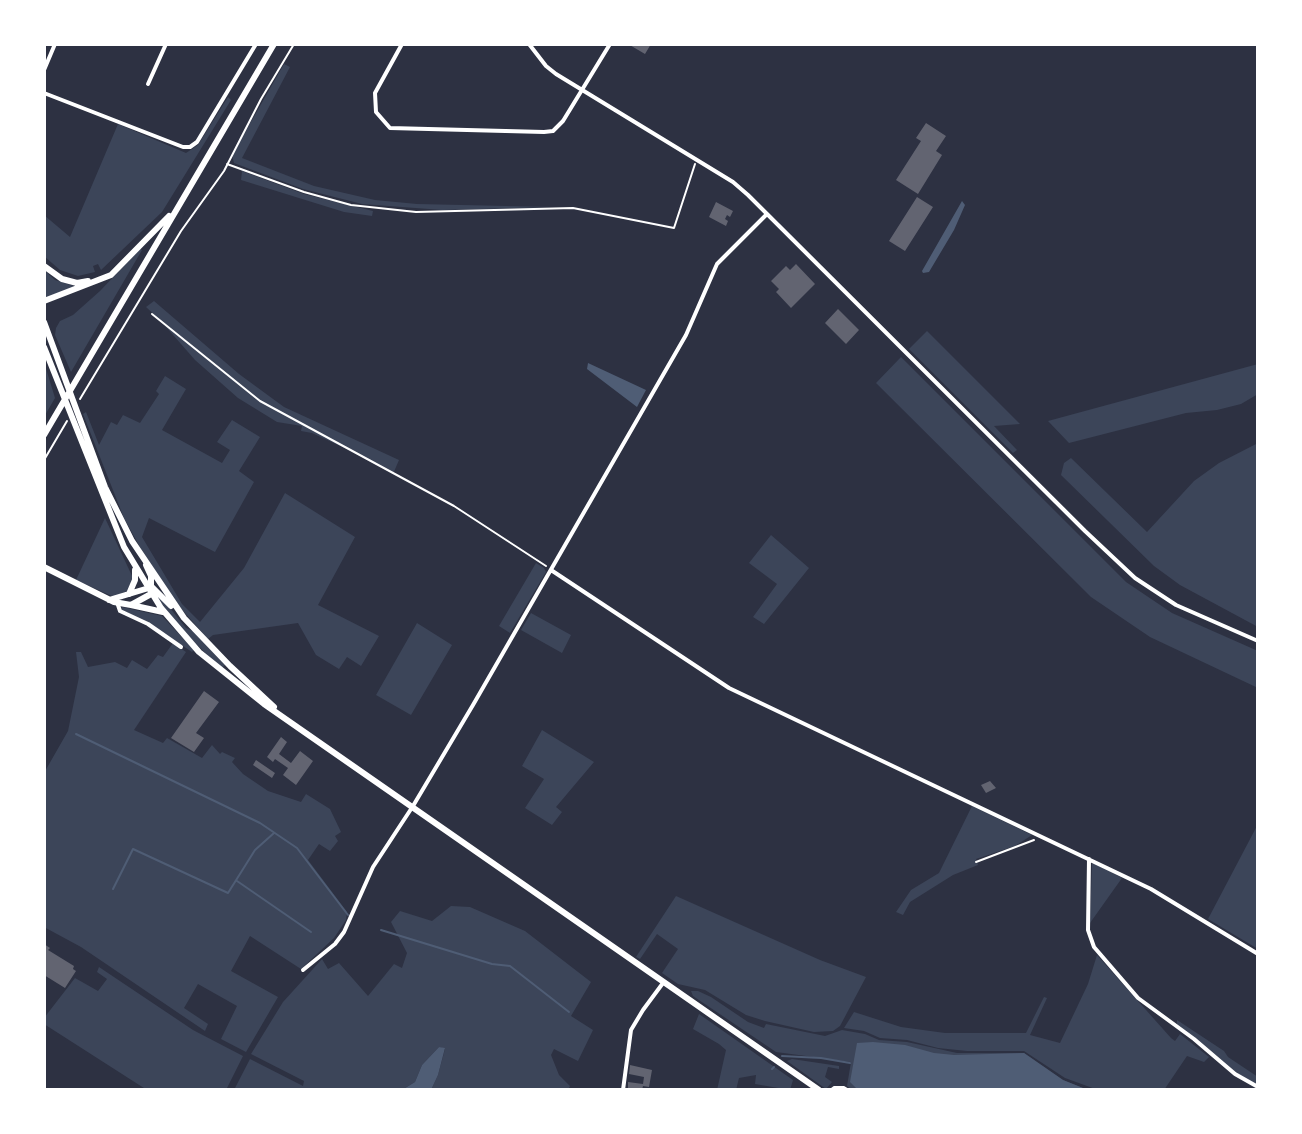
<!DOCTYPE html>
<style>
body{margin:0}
#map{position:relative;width:1302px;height:1134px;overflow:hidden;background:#2d3142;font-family:Inter,sans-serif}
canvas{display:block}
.frame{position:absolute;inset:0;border:46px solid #fff;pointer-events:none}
</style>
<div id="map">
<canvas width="1302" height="1134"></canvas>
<div class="frame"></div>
</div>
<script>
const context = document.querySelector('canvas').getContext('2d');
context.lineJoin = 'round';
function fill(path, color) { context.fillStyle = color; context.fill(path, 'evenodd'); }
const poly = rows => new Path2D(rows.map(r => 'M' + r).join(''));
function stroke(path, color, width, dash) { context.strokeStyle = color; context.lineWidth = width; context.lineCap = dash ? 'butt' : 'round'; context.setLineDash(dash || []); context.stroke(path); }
const green = poly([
 [284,64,290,67,242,158,314,186,375,200,417,204,552,207,442,210,362,204,303,189,234,163,232,155],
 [228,97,231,100,162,212,101,270,98,264,93,266,95,272,78,276,60,270,44,256,44,215,70,237,118,124,186,153,198,145],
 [242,171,304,194,373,211,372,216,344,212,241,180],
 [140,249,142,250,71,372,55,335,56,328,60,321,73,315,100,291],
 [44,270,55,280,74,286,44,299],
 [154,301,239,374,284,407,399,460,393,474,358,454,312,433,301,431,302,426,277,422,238,398,195,360,160,320,146,307],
 [927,331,1020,424,994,426,1017,450,1013,453,909,349],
 [901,357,1126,582,1172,613,1258,651,1258,688,1150,637,1091,597,876,383],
 [44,362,55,398,44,417],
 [1258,364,1258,394,1241,404,1217,410,1186,413,1069,443,1048,421],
 [165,376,186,389,162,430,222,463,230,450,217,442,232,420,260,437,239,471,254,482,215,552,149,518,142,537,182,604,200,622,244,568,285,493,355,537,318,605,379,636,361,666,347,657,339,669,316,655,298,623,213,635,208,639,177,604,141,549,124,518,83,414,86,412,99,445,111,422,117,425,123,415,140,423,159,394,156,391],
 [1258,443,1258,627,1180,585,1154,566,1061,475,1064,463,1071,458,1147,532,1194,481,1219,463],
 [105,518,133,578,127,591,114,597,76,580],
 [771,535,809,568,764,624,753,617,777,584,749,563],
 [536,563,544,568,546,572,510,633,499,626],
 [156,595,161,597,186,628,193,631,225,665,221,669,171,618],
 [122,607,162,616,194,650,192,652,147,622,122,610],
 [531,613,571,635,562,653,521,630],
 [417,623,452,645,411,715,376,695],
 [173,643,186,652,134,730,163,743,167,738,202,758,212,745,220,754,222,752,235,758,232,762,243,774,268,791,301,802,306,794,330,809,341,832,335,836,338,841,330,851,319,844,308,860,347,912,346,920,334,938,301,969,250,936,231,971,278,997,246,1052,221,1039,237,1006,198,984,184,1008,208,1024,205,1031,81,947,44,927,44,773,68,731,79,677,76,652,81,652,88,667,115,662,127,668,132,660,147,669,158,655,163,657],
 [542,730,594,762,556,807,562,812,552,825,525,808,544,779,522,766],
 [972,806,1032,835,1015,846,976,859,978,865,953,875,910,902,903,915,896,912,911,890,939,873],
 [1258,824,1258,949,1208,919],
 [1094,863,1122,878,1090,923,1092,864],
 [676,896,820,960,866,977,840,1026,833,1031,814,1032,765,1021,746,1015,705,990,678,984,662,973,678,949,657,934,640,959,636,957],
 [451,906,470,907,525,931,591,982,571,1016,593,1030,578,1061,554,1049,551,1055,559,1075,570,1086,568,1090,431,1090,438,1075,445,1049,439,1047,422,1065,415,1082,402,1090,234,1090,250,1059,303,1086,304,1081,251,1054,283,1002,322,959,328,969,339,963,368,996,394,964,402,968,407,953,391,922,400,911,432,921],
 [1097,955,1171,1038,1175,1041,1180,1034,1209,1057,1204,1062,1187,1056,1164,1090,1098,1090,1065,1078,1024,1051,967,1051,938,1048,907,1040,880,1038,864,1031,844,1028,854,1012,901,1027,945,1033,1026,1033,1044,997,1047,998,1030,1035,1060,1043,1088,984],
 [99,967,193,1030,243,1056,226,1090,147,1090,44,1024,44,1018,75,978,98,991,107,979,97,972],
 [691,991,698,991,711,997,748,1022,764,1028,766,1024,825,1036,842,1030,865,1034,879,1040,907,1042,957,1053,1024,1053,1063,1080,1088,1090,852,1090,847,1086,851,1062,776,1052,693,996],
 [699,1014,793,1080,790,1090,755,1084,756,1075,739,1078,736,1090,717,1090,726,1050,719,1044,693,1029],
 [1177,1020,1224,1051,1228,1057,1258,1077,1258,1086,1230,1069,1177,1024],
 [792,1059,839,1066,839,1069,828,1067,825,1077,832,1082,826,1089,787,1061]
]);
const water = poly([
 [962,201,965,205,954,230,929,272,923,273,922,271],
 [588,363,646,390,637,407,587,369],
 [873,1042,905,1045,934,1053,954,1055,1024,1053,1063,1080,1088,1090,858,1090,850,1082,857,1043],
 [439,1047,445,1048,438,1075,431,1090,402,1090,415,1082,422,1065]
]);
const stream = poly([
 [76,734,260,823,297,848,348,915],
 [237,881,311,932],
 [113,889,133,849,228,893,255,850,274,833],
 [381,930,492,964,510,966,569,1012],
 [782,1056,821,1058,850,1063],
 [772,1069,774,1067]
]);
const building = poly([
 [628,44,651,44,645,54],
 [926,123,946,136,936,151,942,155,918,194,896,180,921,141,916,138],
 [917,197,933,207,905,251,889,241],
 [716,202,733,211,730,217,727,215,725,219,728,221,726,226,709,217],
 [796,264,815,284,791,308,776,292,779,289,771,281,786,266,790,270],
 [838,309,859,330,846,344,825,323],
 [204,691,219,702,196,733,204,738,194,752,171,738],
 [281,737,287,742,279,754,291,763,300,751,313,761,296,785,283,775,288,768,275,759,273,762,267,757],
 [256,760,275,773,272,778,253,765],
 [990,781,996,788,986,793,981,785],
 [44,944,50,948,48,950,74,966,73,969,76,971,65,988,44,975],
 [630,1065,652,1070,649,1087,643,1086,642,1090,628,1088,628,1082,643,1084,644,1077,629,1074]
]);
const path = poly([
 [227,164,304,192,351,205,416,212,573,208,674,228,695,164],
 [152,314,260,401,454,506,546,566],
 [80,399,181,231,224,171,261,99,294,44],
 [44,460,67,421],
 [976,862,1034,840],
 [830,1090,834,1087,844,1087,849,1090]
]);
const minor = poly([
 [402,44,375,93,376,112,390,128,544,132,553,131,563,121,610,44],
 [529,44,546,66,556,74,733,182,748,195,1085,531,1135,578,1176,605,1258,641],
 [44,70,55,44],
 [148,84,166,44],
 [44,93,183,147,190,147,197,142,256,44],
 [551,570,729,688,1151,889,1258,954],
 [117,602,120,611,148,624,181,647],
 [1089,859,1088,930,1094,947,1138,998,1194,1039,1235,1074,1258,1087],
 [303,970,335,944,344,932,373,867,413,806,473,705,686,335,717,264,767,214],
 [623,1090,631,1030,643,1010,663,983]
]);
const primary = poly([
 [44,266,62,279,77,283,88,281],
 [44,301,111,275,169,216],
 [44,322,105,487,132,541,184,618,230,666,274,707],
 [44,347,124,547,161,608,199,652,264,704,819,1090],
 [44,435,274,44],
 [44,567,114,602,131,605,151,594,151,576,146,565],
 [129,594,135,580,135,570],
 [109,600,152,587,171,606],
 [131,605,163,612]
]);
fill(green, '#3c4559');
fill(water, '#4f5d75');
stroke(stream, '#4f5d75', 2);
fill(building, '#626471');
stroke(path, '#fff', 2);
stroke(minor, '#fff', 4);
stroke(primary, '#fff', 6);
</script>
